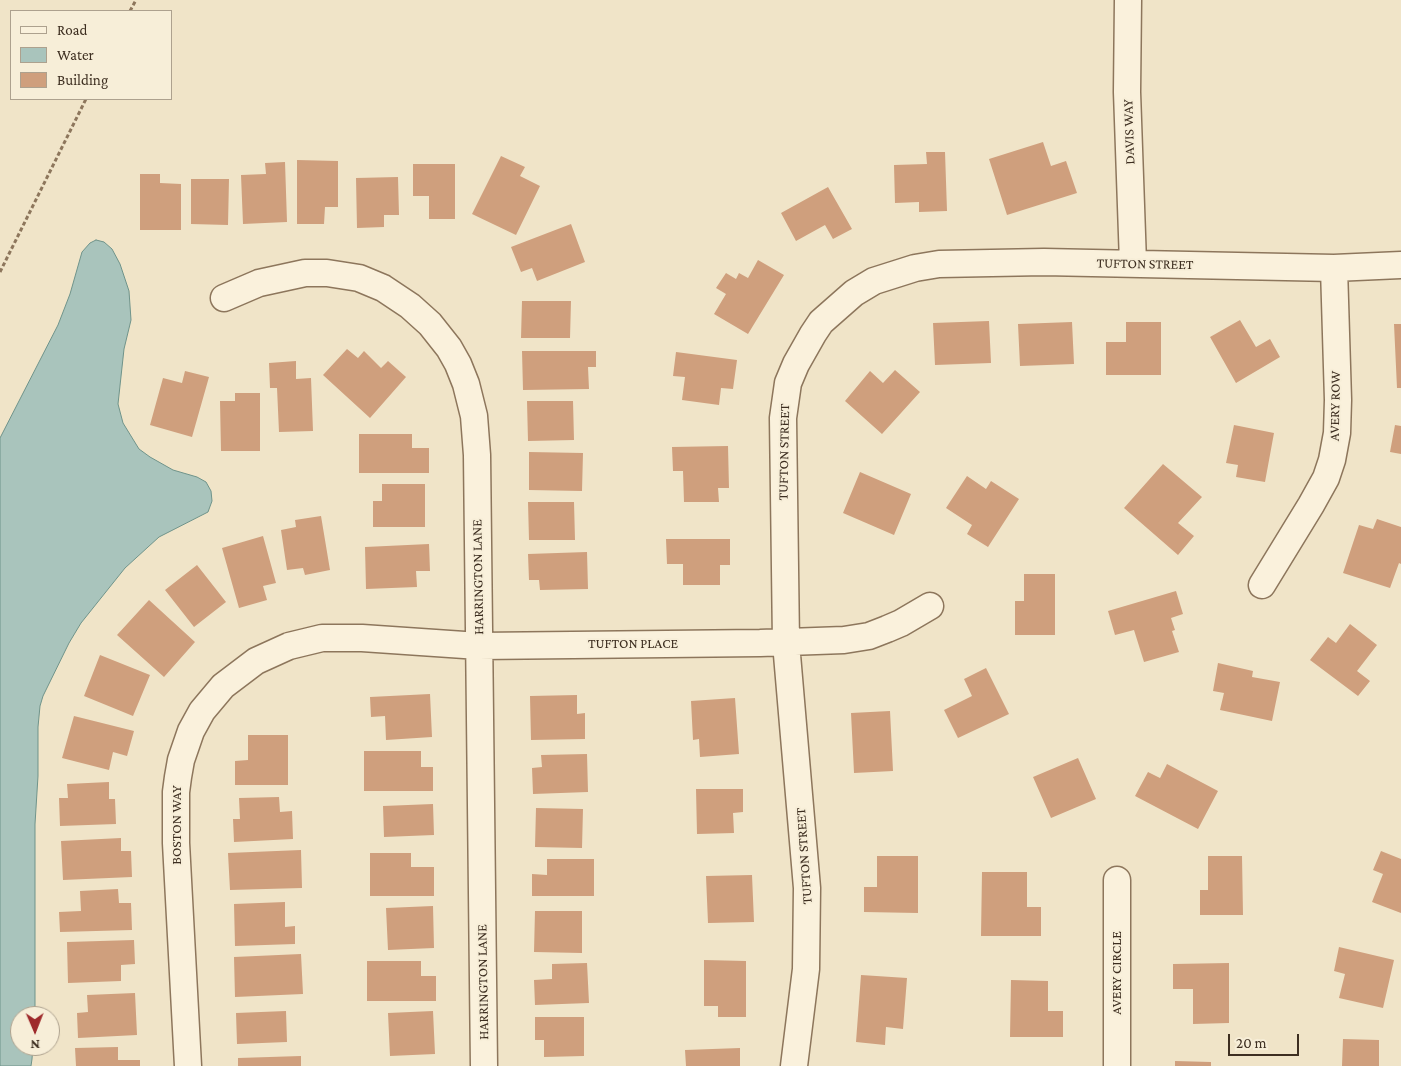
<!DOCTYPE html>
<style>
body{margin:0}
#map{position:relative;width:1401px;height:1066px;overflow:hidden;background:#f0e4c8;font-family:"Crimson Pro",serif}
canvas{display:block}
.legend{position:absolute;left:10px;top:10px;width:162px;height:90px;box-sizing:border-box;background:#f7eed8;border:1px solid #ada18e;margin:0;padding:6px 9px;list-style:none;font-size:15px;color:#3d2e20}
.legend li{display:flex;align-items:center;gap:10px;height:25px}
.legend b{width:25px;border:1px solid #ada18e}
.north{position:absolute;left:10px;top:1006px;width:50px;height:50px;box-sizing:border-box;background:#f7eed8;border:1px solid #ada18e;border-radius:50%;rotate:179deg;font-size:14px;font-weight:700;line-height:20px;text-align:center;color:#3d2e20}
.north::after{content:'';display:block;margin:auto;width:18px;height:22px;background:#9e2a2b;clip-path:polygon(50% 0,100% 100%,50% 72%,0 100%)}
.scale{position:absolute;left:1228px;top:1034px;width:71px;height:22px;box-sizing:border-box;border:2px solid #3d2e20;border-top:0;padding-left:6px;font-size:15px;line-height:18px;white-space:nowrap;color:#3d2e20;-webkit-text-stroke:4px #f7eed8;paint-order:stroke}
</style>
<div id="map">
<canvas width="1401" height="1066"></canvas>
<ul class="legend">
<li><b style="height:6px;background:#faf1dc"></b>Road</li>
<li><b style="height:14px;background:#a9c4bc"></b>Water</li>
<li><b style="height:14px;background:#cf9f7d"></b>Building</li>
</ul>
<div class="north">N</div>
<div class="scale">20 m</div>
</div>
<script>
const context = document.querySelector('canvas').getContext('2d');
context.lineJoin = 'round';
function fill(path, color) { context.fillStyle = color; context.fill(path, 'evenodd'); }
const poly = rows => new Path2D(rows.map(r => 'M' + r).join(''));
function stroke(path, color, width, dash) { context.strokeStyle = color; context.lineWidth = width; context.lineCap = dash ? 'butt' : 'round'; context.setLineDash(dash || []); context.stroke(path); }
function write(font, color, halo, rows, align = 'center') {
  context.font = font + ' "Crimson Pro",serif'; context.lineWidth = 4; context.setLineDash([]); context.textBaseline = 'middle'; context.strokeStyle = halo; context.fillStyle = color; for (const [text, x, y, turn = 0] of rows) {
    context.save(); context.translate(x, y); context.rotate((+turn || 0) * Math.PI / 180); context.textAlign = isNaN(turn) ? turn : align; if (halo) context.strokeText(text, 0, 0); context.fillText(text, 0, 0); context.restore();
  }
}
const water = poly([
 [96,240,104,242,112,249,120,264,129,291,131,320,124,349,118,404,123,423,139,449,150,457,173,470,197,477,206,482,211,491,212,501,208,512,159,537,125,568,81,623,69,643,43,696,40,706,38,727,38,776,35,824,35,1016,20,1016,20,1046,33,1046,32,1059,31,1066,0,1066,0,438,58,325,70,294,82,252,90,243,96,240]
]);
const building = poly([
 [1043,142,1051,166,1066,161,1077,193,1007,215,989,159],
 [926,152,945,152,947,211,919,212,919,202,895,203,894,165,927,164],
 [501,156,525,167,520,176,540,186,516,235,472,214],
 [297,160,338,161,338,207,325,207,324,224,297,224],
 [285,162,287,222,243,224,241,175,266,174,265,163],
 [413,164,455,164,455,219,429,219,429,196,413,196],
 [140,174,160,174,160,183,181,184,181,230,140,230],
 [398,177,399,215,384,215,384,227,357,228,356,178],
 [191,179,229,179,228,225,191,224],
 [828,187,852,229,833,239,825,225,796,241,781,213],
 [571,224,585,262,537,281,532,268,521,272,511,247],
 [758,260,784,275,748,334,714,314,726,294,716,288,726,273,736,279,739,273,748,278],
 [522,301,571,301,570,338,521,338],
 [1240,320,1256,347,1270,339,1280,357,1236,383,1210,337],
 [989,321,991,363,935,365,933,323],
 [1072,322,1074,364,1020,366,1018,324],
 [1126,322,1161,322,1161,375,1106,375,1106,342,1126,342],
 [1394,324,1401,324,1401,388,1397,388],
 [347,349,358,358,364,351,381,368,388,361,406,377,370,418,323,375],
 [522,351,596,351,596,367,588,367,589,389,523,390],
 [676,352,737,360,733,389,721,388,719,405,682,400,685,377,673,376],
 [296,361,296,379,311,378,313,431,279,432,277,388,270,388,269,363],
 [895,370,920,392,882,434,845,401,870,371,883,383],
 [185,371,209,377,192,437,150,425,163,378,182,383],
 [235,393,260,393,260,451,221,451,220,401,235,401],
 [527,401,573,401,574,440,528,441],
 [1234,425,1274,433,1265,482,1236,477,1238,465,1226,463],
 [1395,425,1401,426,1401,454,1390,452],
 [359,434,412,434,412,448,429,448,429,473,359,473],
 [728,446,729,488,718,488,719,502,684,502,683,471,673,471,672,447],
 [529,452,583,453,582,491,529,490],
 [1163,464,1202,497,1178,523,1194,536,1178,555,1124,508],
 [860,472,911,494,894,535,843,513],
 [967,476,986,489,991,481,1019,499,988,547,967,534,972,525,946,508],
 [382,484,425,484,425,527,373,527,373,501,382,501],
 [528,502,574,502,575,540,529,540],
 [321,516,330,570,305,575,303,568,287,570,281,530,296,527,295,520],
 [1377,519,1401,527,1401,564,1399,563,1390,588,1343,573,1359,525,1373,529],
 [263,536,276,583,263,586,267,600,239,608,222,548],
 [666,539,730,539,730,565,720,565,720,585,683,585,683,564,667,564],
 [429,544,430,571,416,571,417,587,366,589,365,547],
 [587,552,588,589,540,590,539,580,529,580,528,554],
 [197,565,226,602,194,627,165,590],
 [1024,574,1055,574,1055,635,1015,635,1015,601,1024,601],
 [1176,591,1183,614,1171,618,1175,630,1172,631,1179,652,1144,662,1134,630,1115,635,1108,611],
 [149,600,195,642,164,677,117,635],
 [1350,624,1377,645,1357,671,1370,681,1358,696,1310,660,1328,637,1336,643],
 [100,655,150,675,133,716,84,696],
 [1218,663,1253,671,1252,677,1280,682,1272,721,1220,710,1224,693,1213,691],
 [986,668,1009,714,958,738,944,710,972,696,964,679],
 [430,694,432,737,386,740,385,716,371,717,370,697],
 [577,695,577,714,585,713,585,739,531,740,530,696],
 [735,698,739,754,700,757,699,739,693,740,691,701],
 [890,711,893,771,854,773,851,713],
 [74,716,134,731,127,756,113,752,109,770,62,758],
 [248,735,288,735,288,785,235,785,235,761,248,760],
 [364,751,421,751,421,767,433,767,433,791,364,791],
 [587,754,588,792,533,794,532,768,542,767,541,755],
 [1078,758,1096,799,1051,818,1033,777],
 [1167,764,1218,791,1198,829,1135,796,1148,772,1160,778],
 [109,782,109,799,115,799,116,824,60,826,59,798,68,798,67,784],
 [696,789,743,789,743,812,733,813,734,833,697,834],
 [279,797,280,812,292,811,293,839,234,842,233,819,240,819,239,798],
 [433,804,434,835,384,837,383,806],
 [536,808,583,809,582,848,535,847],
 [121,838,121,851,131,851,132,877,63,880,61,841],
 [301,850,302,888,230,890,228,853],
 [1381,851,1401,859,1401,913,1372,902,1383,874,1373,870],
 [370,853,411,853,411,867,434,867,434,896,370,896],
 [877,856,918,856,918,913,864,912,864,887,877,887],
 [1208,856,1242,856,1243,915,1200,915,1200,890,1208,890],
 [547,859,594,859,594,896,532,896,532,874,547,875],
 [982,872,1027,872,1027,907,1041,907,1041,936,981,936],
 [752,875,754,922,708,923,706,876],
 [118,889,119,903,131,903,132,930,60,932,59,912,81,911,80,891],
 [285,902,285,927,295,926,295,944,235,946,234,904],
 [433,906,434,948,388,950,386,908],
 [535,911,582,911,582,953,534,952],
 [134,940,135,964,121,965,121,981,68,983,67,942],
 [1339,947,1394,960,1383,1008,1339,998,1345,974,1334,971],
 [301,954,303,994,235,997,234,957],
 [704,960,746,961,746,1017,718,1017,718,1006,704,1006],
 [367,961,421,961,421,976,436,976,436,1001,367,1001],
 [587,963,589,1003,535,1005,534,980,552,979,552,964],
 [1229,963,1229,1023,1193,1024,1193,989,1173,989,1173,964],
 [861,975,907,978,903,1029,886,1027,885,1045,856,1042],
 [1011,980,1048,981,1048,1011,1063,1011,1063,1037,1010,1037],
 [135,993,137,1035,78,1038,77,1013,88,1012,87,995],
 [286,1011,287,1042,237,1044,236,1013],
 [433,1011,435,1054,390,1056,388,1013],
 [535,1017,584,1017,584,1056,544,1057,544,1040,535,1040],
 [1343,1039,1379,1040,1379,1066,1342,1066],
 [118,1047,118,1060,140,1060,140,1066,76,1066,75,1048],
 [740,1048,740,1066,686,1066,685,1050],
 [301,1056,301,1066,238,1066,238,1058],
 [1175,1061,1211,1062,1211,1066,1175,1066]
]);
const path = poly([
 [130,11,136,0],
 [0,272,86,99]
]);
const street = poly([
 [1128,0,1127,92,1133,263],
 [224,298,259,283,305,273,327,273,359,278,383,288,410,306,430,324,449,348,458,364,466,384,474,416,477,455,484,1066],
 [1262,585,1311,505,1326,478,1332,460,1337,433,1338,400,1334,268],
 [188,1066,176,843,176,792,178,777,181,760,191,731,202,711,223,686,256,661,289,646,322,638,362,638,479,646,760,643,844,640,869,636,887,629,901,623,930,606],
 [794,1066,806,969,807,888,786,643,783,418,788,383,796,364,813,334,821,322,854,293,874,281,915,268,939,264,1044,262,1334,268,1401,265],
 [1117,1066,1117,880]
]);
const streetNames = [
 ["DAVIS WAY",1129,132,-92],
 ["TUFTON STREET",1145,264,1],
 ["AVERY ROW",1335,406,-89],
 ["TUFTON STREET",784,452,-89],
 ["HARRINGTON LANE",478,577,-91],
 ["TUFTON PLACE",633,644],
 ["BOSTON WAY",177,825,-90],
 ["TUFTON STREET",804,856,-94],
 ["AVERY CIRCLE",1117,973,-90],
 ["HARRINGTON LANE",483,982,-91]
];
fill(water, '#a9c4bc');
stroke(water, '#6f938a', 1);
fill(building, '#cf9f7d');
stroke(street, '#8d765c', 29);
stroke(path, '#8d765c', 3, [4, 2.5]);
stroke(street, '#faf1dc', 26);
write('14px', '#3d2e20', '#f7eed8', streetNames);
</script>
